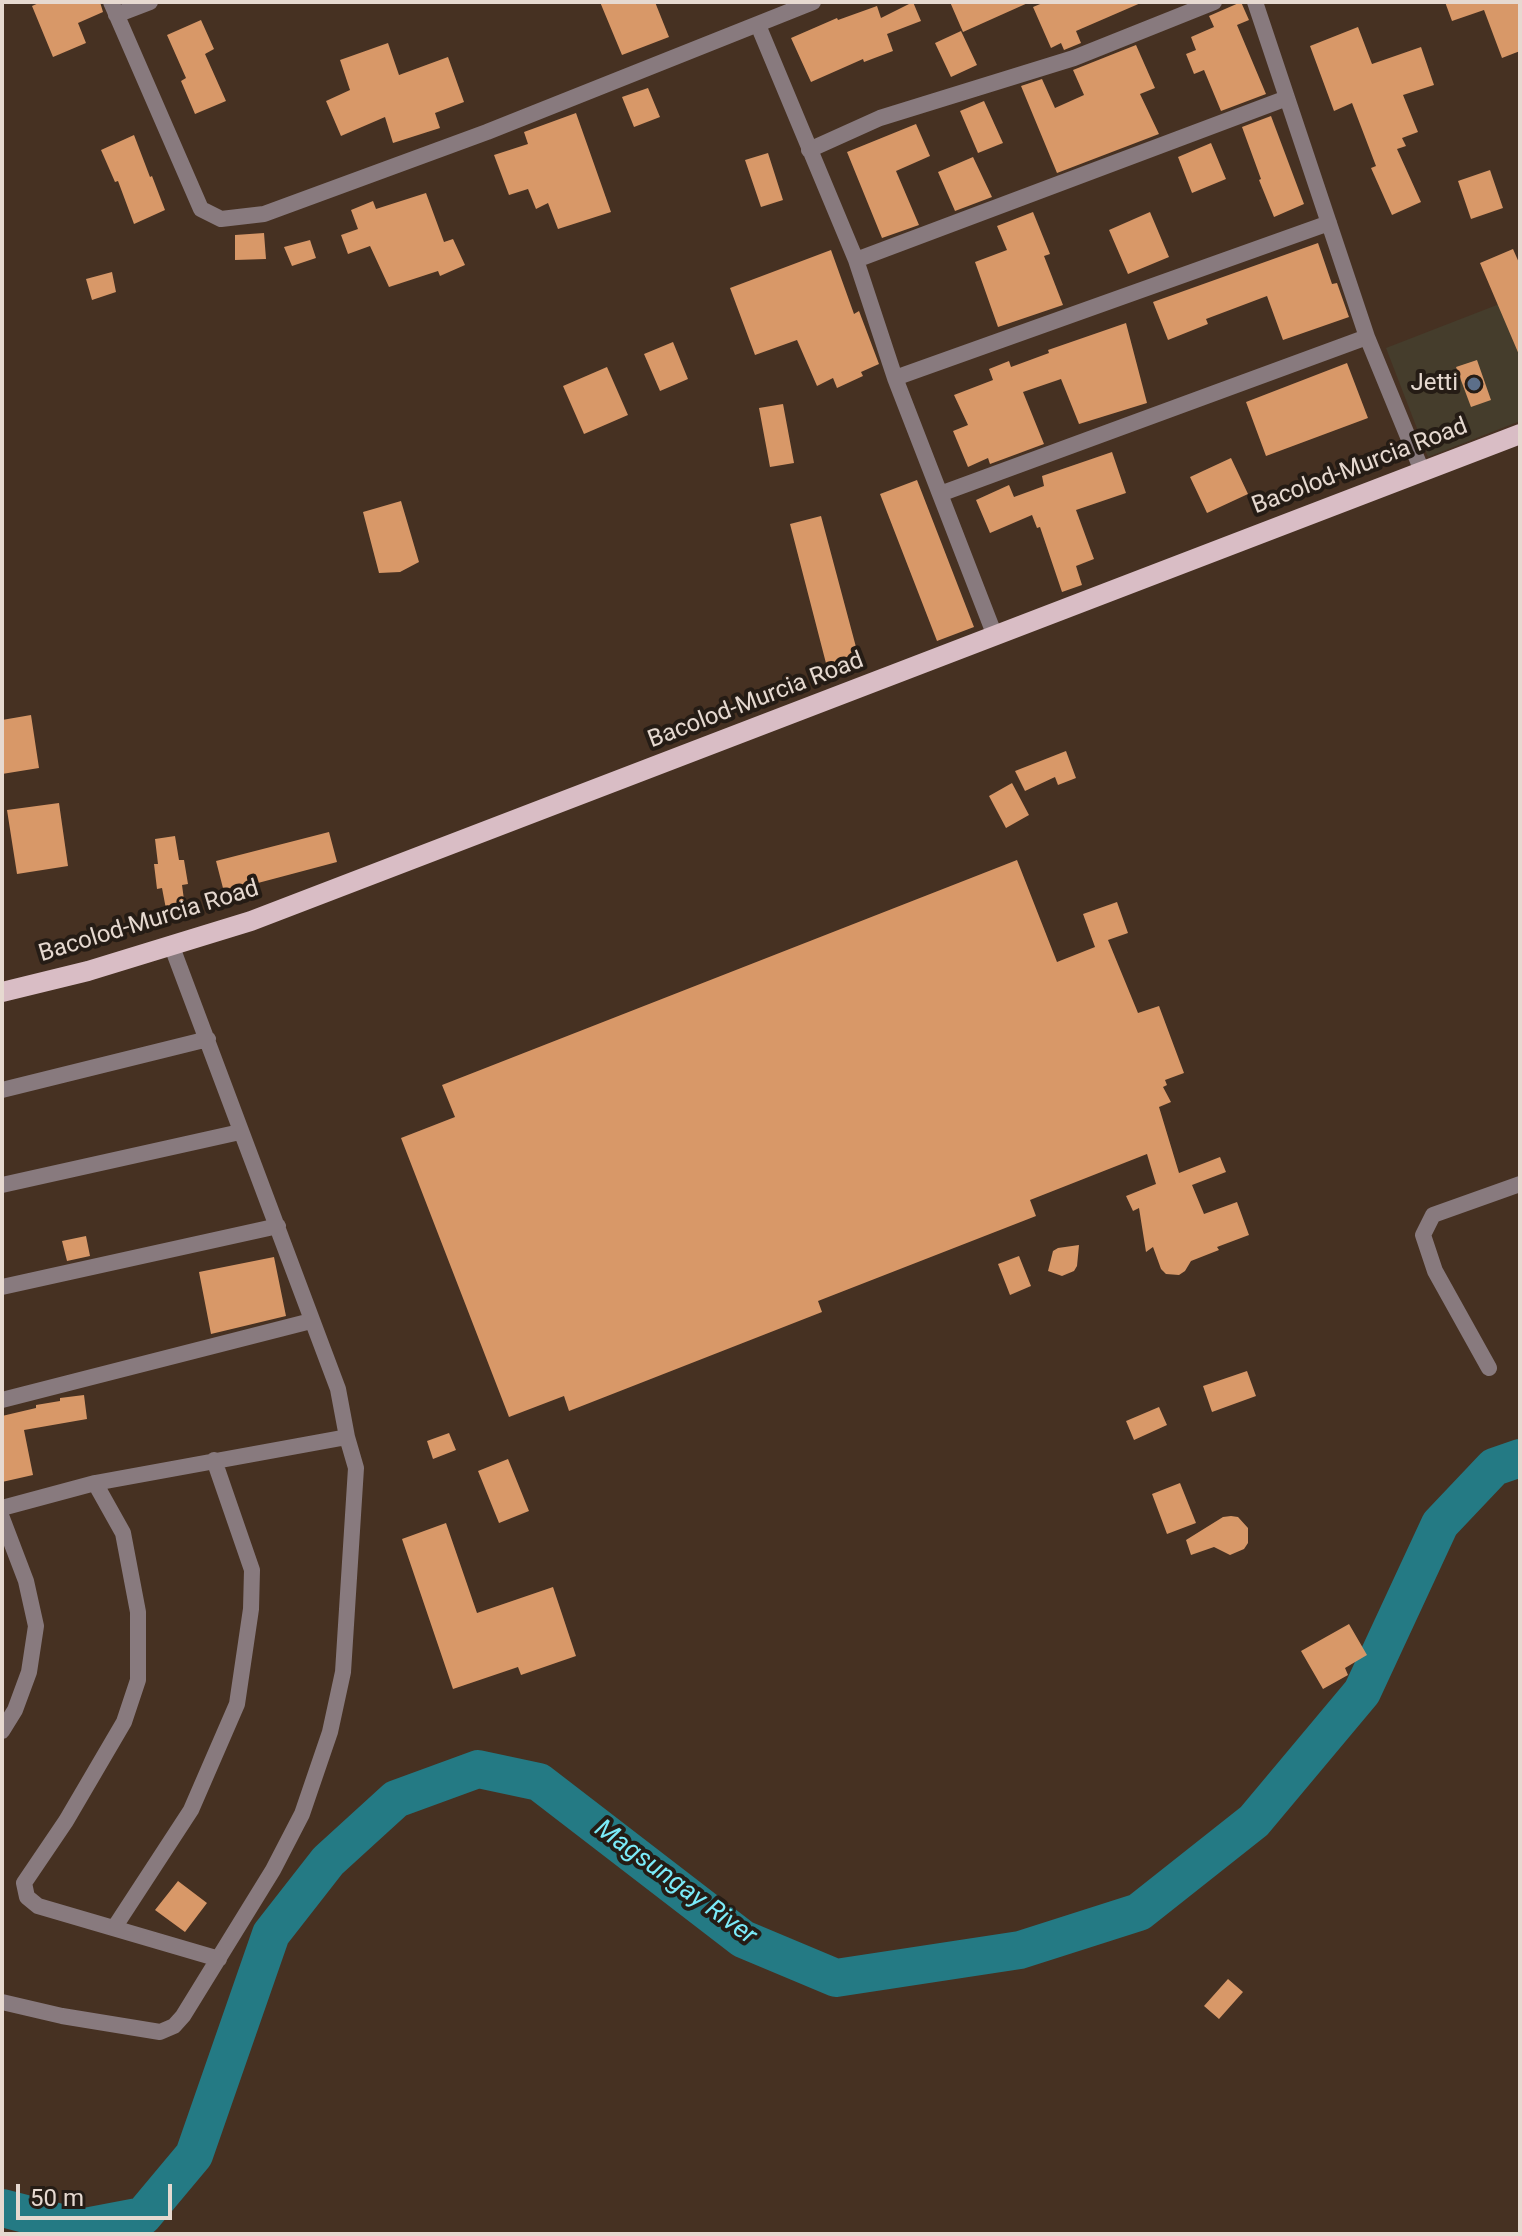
<!DOCTYPE html>
<style>
body{margin:0}
#map{position:relative;width:1522px;height:2236px;overflow:hidden;background:#463122;font-family:Roboto,sans-serif}
canvas{display:block}
.frame{position:absolute;inset:0;border:4px solid #e6d9d0;pointer-events:none}
.scale{position:absolute;left:16px;top:2184px;width:156px;height:36px;box-sizing:border-box;border:4px solid #e6d9d0;border-top:0;padding-left:10px;font-size:24px;line-height:28px;white-space:nowrap;color:#e6d9d0;-webkit-text-stroke:6px #251c15;paint-order:stroke}
</style>
<div id="map">
<canvas width="1522" height="2236"></canvas>
<div class="frame"></div>
<div class="scale">50 m</div>
</div>
<script>
const context = document.querySelector('canvas').getContext('2d');
context.lineJoin = 'round';
function fill(path, color) { context.fillStyle = color; context.fill(path, 'evenodd'); }
const poly = rows => new Path2D(rows.map(r => 'M' + r).join(''));
function stroke(path, color, width, dash) { context.strokeStyle = color; context.lineWidth = width; context.lineCap = dash ? 'butt' : 'round'; context.setLineDash(dash || []); context.stroke(path); }
function write(font, color, halo, rows, align = 'center') {
  context.font = font + ' Roboto,sans-serif'; context.lineWidth = 8; context.setLineDash([]); context.textBaseline = 'middle'; context.strokeStyle = halo; context.fillStyle = color; for (const [text, x, y, turn = 0] of rows) {
    context.save(); context.translate(x, y); context.rotate((+turn || 0) * Math.PI / 180); context.textAlign = isNaN(turn) ? turn : align; if (halo) context.strokeText(text, 0, 0); context.fillText(text, 0, 0); context.restore();
  }
}
const commercial = poly([
 [1520,296,1520,421,1428,457,1386,348]
]);
const river = poly([
 [2,2208,80,2228,143,2216,194,2155,271,1934,328,1861,396,1799,478,1769,539,1782,743,1939,836,1978,1020,1950,1139,1912,1254,1821,1362,1692,1440,1524,1494,1467,1520,1458]
]);
const building = poly([
 [41,2,100,2,103,12,78,23,86,43,53,57,32,6],
 [600,2,655,2,669,37,622,55],
 [913,2,921,21,887,34,893,51,864,62,863,59,811,82,791,38,837,18,838,20,877,6,881,18],
 [950,2,1030,2,963,32],
 [1045,2,1143,2,1076,31,1081,43,1064,50,1061,43,1051,48,1033,7],
 [1241,2,1249,20,1237,25,1266,94,1221,111,1204,70,1194,74,1186,54,1196,50,1191,37,1214,27,1209,16],
 [1445,2,1520,2,1520,51,1502,58,1484,10,1452,21],
 [201,20,214,49,205,54,226,101,195,114,181,81,186,78,167,35],
 [1358,27,1372,64,1421,47,1434,85,1403,95,1418,132,1402,138,1406,146,1397,149,1421,202,1392,215,1371,168,1376,166,1352,103,1334,111,1310,46],
 [961,31,977,65,951,77,935,43],
 [388,43,399,75,448,57,464,102,435,113,440,128,393,143,385,117,341,136,326,101,350,90,340,60],
 [1136,45,1155,88,1140,94,1159,134,1057,173,1021,86,1042,79,1055,108,1084,95,1073,70],
 [648,88,660,117,634,127,622,97],
 [984,101,1003,143,978,153,960,111],
 [576,113,611,212,558,229,548,203,536,209,528,189,509,195,494,155,528,144,524,132],
 [1271,116,1304,204,1274,217,1259,180,1261,179,1242,127],
 [916,124,930,156,896,171,919,225,882,238,847,152],
 [134,135,150,177,152,176,165,210,134,224,118,181,115,182,101,150],
 [1211,143,1226,179,1192,193,1178,157],
 [768,153,783,200,761,207,745,160],
 [973,157,992,197,955,211,938,172],
 [1490,170,1503,208,1471,219,1458,181],
 [426,193,444,242,453,239,465,265,440,276,438,271,389,287,370,246,348,254,341,235,358,229,351,210,373,201,376,209],
 [1033,212,1050,254,1044,256,1063,305,998,327,975,262,1007,250,997,226],
 [1150,212,1169,257,1128,274,1109,230],
 [264,233,266,259,235,260,235,235],
 [310,240,316,258,292,266,284,247],
 [1318,243,1332,284,1337,283,1349,317,1283,340,1267,296,1206,319,1208,324,1168,340,1153,302],
 [1513,249,1520,265,1520,357,1480,263],
 [831,250,854,314,859,311,879,364,861,372,863,376,837,388,833,378,817,386,797,340,755,355,730,288],
 [112,272,116,292,92,300,86,279],
 [1126,323,1147,403,1079,424,1061,379,1023,392,1044,444,990,464,988,458,968,467,953,431,968,425,954,395,993,380,989,369,1009,361,1011,367,1049,353,1048,350],
 [673,342,688,379,660,391,644,354],
 [1477,360,1491,400,1471,407,1456,367],
 [1347,363,1368,418,1266,456,1246,402],
 [607,367,628,415,584,434,563,386],
 [783,404,794,463,770,467,759,408],
 [1112,452,1126,493,1076,510,1094,559,1076,566,1082,585,1062,592,1040,527,1037,528,1032,515,990,533,976,500,1009,485,1014,497,1044,486,1042,476],
 [1231,458,1248,494,1207,513,1190,477],
 [917,480,974,627,937,641,880,494],
 [401,501,419,562,400,572,379,573,363,512],
 [821,516,860,662,828,671,790,524],
 [31,715,39,768,2,774,2,720],
 [1066,751,1076,778,1058,785,1055,777,1025,791,1015,771],
 [1012,783,1029,815,1006,828,989,796],
 [59,803,68,866,17,874,7,810],
 [329,832,337,862,224,892,216,861],
 [175,836,179,860,184,860,188,884,182,885,185,907,166,909,162,888,157,889,154,864,158,864,155,839],
 [1017,860,1057,962,1095,947,1083,914,1117,902,1128,933,1108,940,1138,1013,1159,1006,1184,1073,1165,1080,1167,1085,1163,1087,1171,1102,1159,1107,1179,1173,1220,1157,1226,1172,1192,1185,1204,1214,1237,1202,1249,1235,1217,1247,1219,1250,1191,1261,1185,1271,1179,1275,1166,1274,1161,1269,1153,1247,1146,1252,1139,1208,1133,1211,1126,1196,1156,1184,1147,1154,1030,1200,1036,1216,818,1301,822,1312,569,1411,564,1396,509,1417,401,1138,455,1117,442,1085],
 [86,1236,90,1256,67,1261,62,1241],
 [1079,1245,1077,1266,1074,1271,1062,1276,1048,1271,1053,1251,1058,1248],
 [1019,1256,1031,1286,1010,1295,998,1264],
 [274,1257,286,1316,211,1334,199,1272],
 [1247,1371,1256,1396,1212,1412,1203,1386],
 [84,1395,87,1419,24,1430,33,1475,2,1482,2,1416,36,1408,36,1405,60,1401,60,1398],
 [1159,1407,1167,1425,1134,1440,1126,1421],
 [449,1433,456,1450,433,1459,427,1441],
 [508,1459,529,1511,499,1523,478,1471],
 [1180,1483,1196,1523,1167,1534,1152,1494],
 [1231,1516,1238,1517,1248,1528,1248,1543,1244,1549,1230,1555,1214,1547,1191,1555,1186,1540,1223,1517],
 [446,1523,477,1613,553,1587,576,1656,521,1675,518,1667,453,1689,402,1539],
 [1349,1624,1367,1655,1345,1668,1348,1675,1323,1689,1301,1651],
 [178,1881,207,1903,185,1932,155,1910],
 [1228,1979,1243,1992,1219,2019,1204,2006]
]);
const minor = poly([
 [111,2,201,209,221,219,264,214,487,132,813,2],
 [1255,2,1367,337,1422,471],
 [116,15,150,2],
 [758,25,856,260,895,378,995,636],
 [809,150,880,118,1074,58,1214,2],
 [856,260,1287,98],
 [895,378,1329,223],
 [940,494,1367,337],
 [2,1090,208,1039],
 [2,1185,240,1132],
 [2,1287,278,1226],
 [1489,1368,1435,1271,1423,1235,1433,1215,1520,1184],
 [2,1400,311,1321],
 [95,1483,123,1533,138,1612,138,1680,124,1722,66,1821,24,1883,27,1897,38,1906,219,1959],
 [2,1508,95,1483,347,1437,338,1389,172,947],
 [2,1518,26,1581,36,1626,29,1672,15,1710,2,1731],
 [114,1928,191,1810,237,1704,251,1609,252,1570,214,1460],
 [2,2002,62,2016,160,2032,174,2026,183,2016,273,1870,302,1814,330,1732,343,1672,356,1468,347,1437]
]);
const primary = poly([
 [2,992,88,971,251,921,1520,434]
]);
const markers = [
 [1474,384,8,"#5c6f8a"]
];
const poiNames = [
 ["Jetti",1458,384]
];
const streetNames = [
 ["Bacolod-Murcia Road",1360,467,-21],
 ["Bacolod-Murcia Road",756,701,-21],
 ["Bacolod-Murcia Road",149,922,-17]
];
const waterNames = [
 ["Magsungay River",675,1883,36]
];
fill(commercial, '#453d2c');
stroke(river, '#247a84', 38);
fill(building, '#d89868');
stroke(minor, '#887a7e', 16);
stroke(primary, '#d9bdc5', 20);
for (const [x, y, r, color] of markers) { const dot = new Path2D(); dot.arc(x, y, r, 0, 2 * Math.PI); context.fillStyle = color; context.fill(dot); stroke(dot, '#251c15', 3); }
write('24px', '#e6d9d0', '#251c15', poiNames, 'right');
write('24px', '#e6d9d0', '#251c15', streetNames);
write('italic 26px', '#7bebf9', '#251c15', waterNames);
</script>
